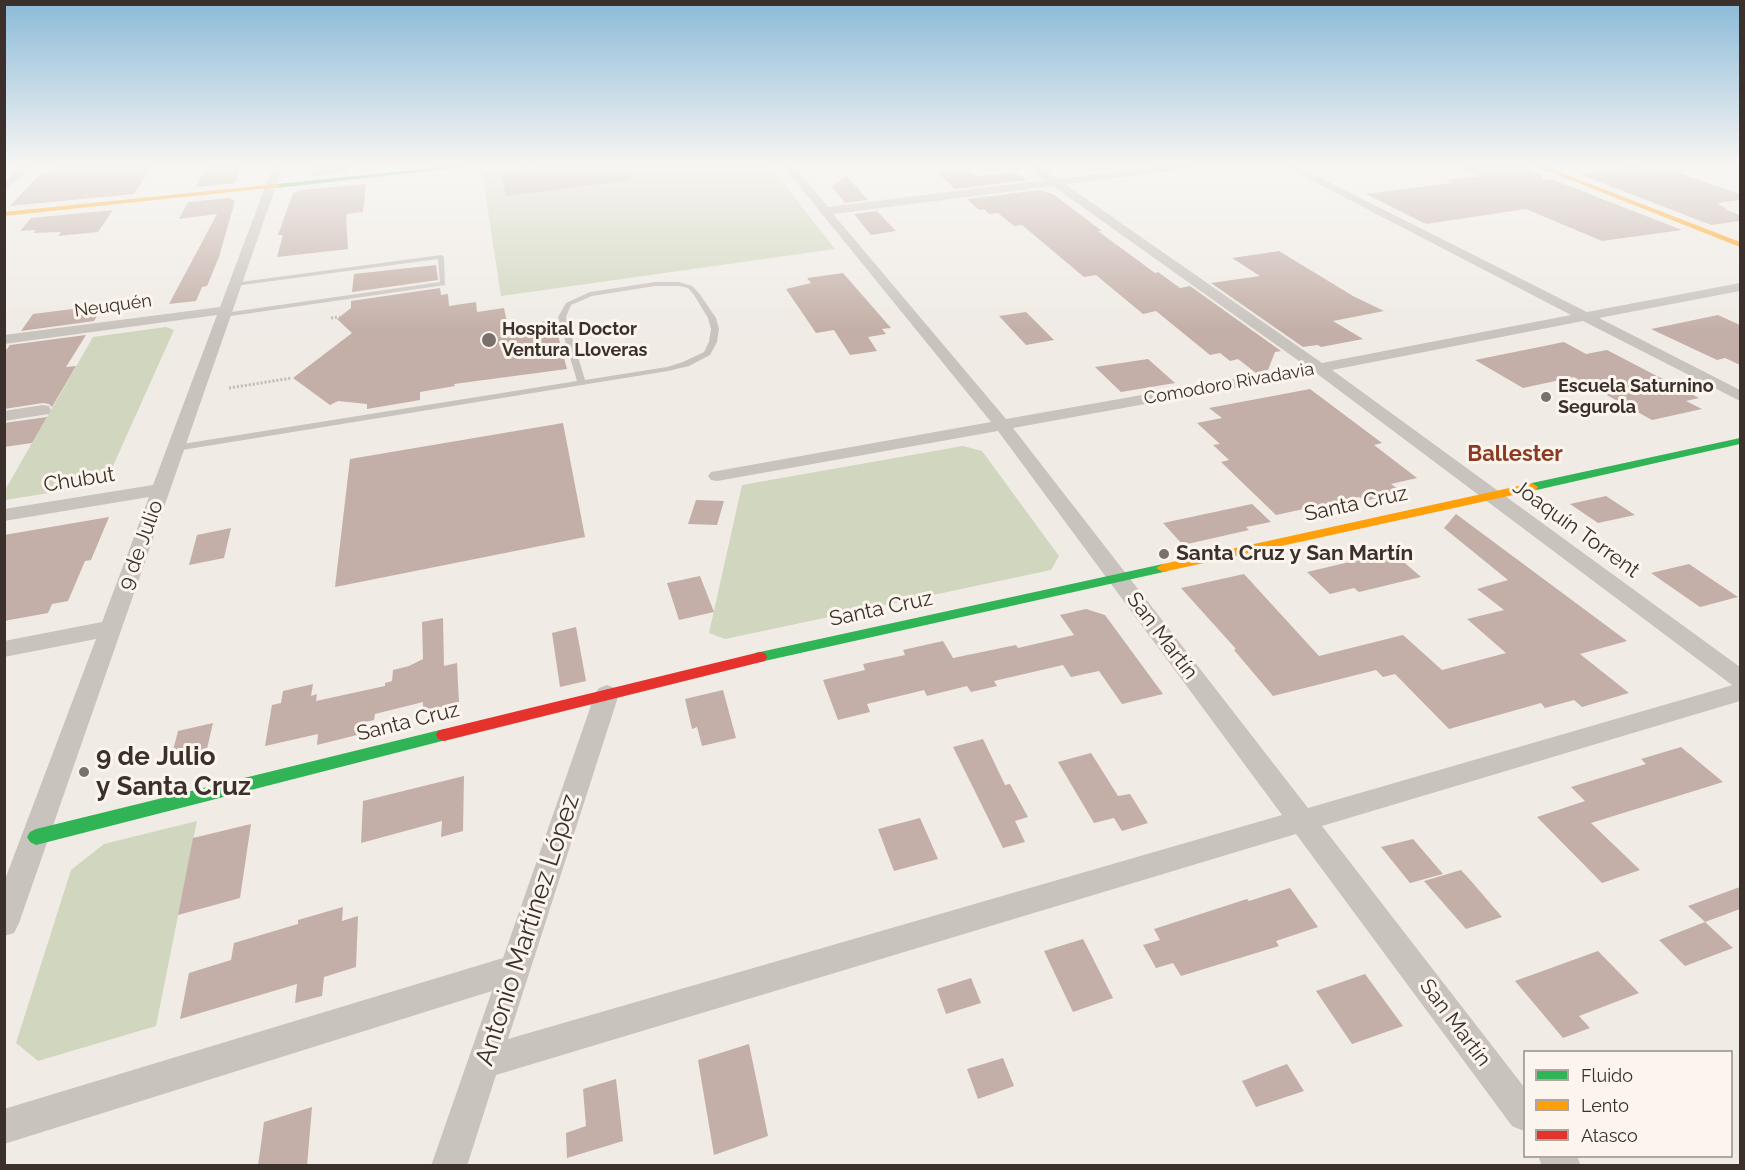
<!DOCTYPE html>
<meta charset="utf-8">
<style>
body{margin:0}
#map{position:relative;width:1745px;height:1170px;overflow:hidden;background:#f0ebe5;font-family:Raleway,sans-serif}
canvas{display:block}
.frame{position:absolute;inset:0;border:6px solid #3b302b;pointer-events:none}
.legend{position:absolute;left:1523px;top:1050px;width:210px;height:108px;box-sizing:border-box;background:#fbf5ee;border:2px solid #aea6a0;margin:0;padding:8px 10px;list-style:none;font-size:18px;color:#3b302b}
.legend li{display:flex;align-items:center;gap:12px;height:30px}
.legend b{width:30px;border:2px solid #aea6a0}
</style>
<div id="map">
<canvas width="1745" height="1170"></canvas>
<div class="frame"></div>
<ul class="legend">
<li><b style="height:8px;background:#30b455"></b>Fluido</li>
<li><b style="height:8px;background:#ff9f0a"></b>Lento</li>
<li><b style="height:8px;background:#e5322d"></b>Atasco</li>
</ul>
</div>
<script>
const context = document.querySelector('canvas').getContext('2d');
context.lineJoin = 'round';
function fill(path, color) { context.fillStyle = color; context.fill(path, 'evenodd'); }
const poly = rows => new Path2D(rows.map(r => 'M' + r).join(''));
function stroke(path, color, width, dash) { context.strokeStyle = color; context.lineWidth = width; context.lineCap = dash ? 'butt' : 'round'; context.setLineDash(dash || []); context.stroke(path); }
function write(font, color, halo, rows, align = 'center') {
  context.font = font + ' Raleway,sans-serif'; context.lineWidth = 6; context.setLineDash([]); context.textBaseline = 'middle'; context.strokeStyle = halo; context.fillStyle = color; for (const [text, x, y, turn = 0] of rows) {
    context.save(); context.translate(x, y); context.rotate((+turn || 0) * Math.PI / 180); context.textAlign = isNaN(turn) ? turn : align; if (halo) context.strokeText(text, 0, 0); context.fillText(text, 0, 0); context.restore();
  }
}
const green = poly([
 [536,166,770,166,835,249,501,296,482,172],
 [166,327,174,330,108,477,92,486,5,500,5,490,93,337],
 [963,446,982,451,1059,556,1051,570,725,639,709,633,742,485],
 [197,821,156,1026,38,1061,16,1043,71,870,104,844]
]);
const building = poly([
 [58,166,152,166,134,194,10,206,41,173,53,172],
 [207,166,242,166,235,183,196,187],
 [313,166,348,166,347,172,311,176],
 [549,166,630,166,631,180,506,196,501,172],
 [1456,166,1529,166,1532,171,1542,175,1542,180,1551,179,1682,230,1602,241,1526,209,1426,224,1366,194,1452,183,1447,180,1479,176],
 [1636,166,1658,170,1667,169,1740,194,1740,200,1717,203,1727,209,1724,209,1740,215,1740,221,1711,225,1579,174],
 [967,170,977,176,1013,172,1028,180,955,189,938,173],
 [846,175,868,200,845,203,832,187],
 [366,184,363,212,346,214,348,249,277,257,283,235,278,235,293,193,302,190],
 [1040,190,1053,194,1102,231,1098,231,1155,273,1158,272,1180,288,1190,286,1281,351,1275,352,1268,370,1256,373,1238,359,1230,361,1220,353,1210,355,1156,311,1143,314,1096,275,1084,277,1022,225,1014,226,998,213,989,214,984,209,979,210,967,199],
 [229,198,235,201,219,257,207,286,202,287,196,301,169,304,217,214,179,219,188,202],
 [113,210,98,232,58,236,61,232,33,233,36,230,20,231,31,218],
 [877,211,896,231,871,235,854,214],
 [1279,251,1353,296,1384,311,1333,321,1363,339,1321,347,1318,345,1303,347,1211,283,1260,276,1232,258],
 [436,265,438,280,352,292,354,274],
 [843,273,891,328,882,329,886,334,868,337,877,351,850,355,834,330,816,333,786,289,811,283,807,278],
 [440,288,441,295,448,294,449,306,476,302,477,312,504,308,508,327,554,320,567,369,454,384,455,386,420,392,420,400,367,409,367,404,338,401,330,405,293,378,352,333,337,319,351,308,351,301],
 [104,305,94,321,21,331,33,314],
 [1026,312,1054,340,1026,345,999,316],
 [1718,315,1740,325,1740,365,1725,358,1717,360,1651,329],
 [86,335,66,367,76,366,52,407,49,404,43,403,4,409,4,353,10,345],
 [1564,342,1586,354,1607,350,1699,398,1686,401,1702,409,1652,420,1574,377,1523,388,1475,360],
 [1148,359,1175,383,1121,392,1095,367],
 [1310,389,1382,443,1374,445,1417,478,1391,484,1402,492,1365,501,1359,497,1276,515,1221,462,1229,460,1213,445,1220,444,1197,423,1222,418,1209,408],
 [47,417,32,443,4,447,4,423],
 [563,423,585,537,335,587,350,459],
 [1606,496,1635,515,1598,523,1570,504],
 [696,500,724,501,717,525,688,524],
 [1252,504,1271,522,1246,527,1249,530,1183,545,1163,523],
 [1456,514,1627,641,1580,654,1629,693,1582,707,1574,700,1545,708,1541,703,1449,729,1395,674,1383,677,1376,670,1273,696,1234,650,1236,649,1181,588,1244,574,1319,656,1403,635,1442,670,1506,653,1467,619,1504,610,1477,589,1508,580,1444,528],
 [109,517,91,560,85,561,68,601,52,604,48,613,4,621,4,535],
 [231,528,224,558,189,565,197,535],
 [1392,552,1421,577,1359,592,1354,588,1330,594,1307,572],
 [1689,564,1738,597,1700,607,1651,573],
 [700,576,714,612,679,620,667,583],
 [1086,609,1105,615,1163,694,1122,704,1099,671,1071,677,1063,665,994,681,997,686,971,692,967,686,927,696,924,690,867,704,870,712,838,720,823,680,865,670,863,664,905,655,903,650,943,641,953,658,1016,645,1018,648,1074,635,1060,615],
 [443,618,444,666,457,663,459,703,423,711,423,702,375,714,374,720,365,722,365,733,317,745,318,734,265,746,272,705,281,703,283,691,313,684,311,696,317,694,316,701,385,686,385,683,392,681,393,670,409,666,423,659,422,622],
 [576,627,586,681,560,687,552,633],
 [723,690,736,738,702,746,697,727,692,729,685,699],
 [213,723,205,757,169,766,178,731],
 [983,739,1005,785,1010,784,1028,817,1015,821,1025,842,1003,848,953,747],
 [1681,747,1723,782,1591,823,1640,870,1602,883,1537,817,1585,801,1571,787,1646,764,1641,759],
 [1091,753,1118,796,1130,794,1148,823,1122,831,1114,818,1094,823,1058,762],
 [464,776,463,831,441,837,442,821,361,843,363,801],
 [920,818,938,859,894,871,878,829],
 [251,824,240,898,178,915,193,838],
 [1413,839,1443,874,1410,883,1381,847],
 [1461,870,1471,881,1502,917,1466,929,1424,881],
 [1740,887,1740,909,1705,922,1688,906],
 [1290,888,1318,927,1276,941,1279,946,1181,976,1173,963,1156,968,1143,945,1160,940,1154,929,1247,899,1249,901],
 [343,907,342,921,358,916,356,967,324,977,322,996,295,1003,297,984,180,1019,189,973,231,960,234,943,298,924,298,920],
 [1705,922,1733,948,1685,966,1659,940],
 [1083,939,1113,998,1073,1012,1044,951],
 [1598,951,1639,993,1579,1016,1590,1028,1563,1038,1515,981],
 [1365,974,1403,1026,1352,1044,1316,991],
 [971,978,981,1003,946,1014,937,989],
 [749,1044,768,1136,714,1155,698,1060],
 [1003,1058,1014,1086,978,1099,967,1069],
 [1287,1064,1304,1091,1256,1107,1242,1081],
 [616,1079,623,1141,567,1158,566,1133,586,1126,583,1089],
 [312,1107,307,1166,258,1166,264,1122]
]);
const path = poly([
 [331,318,340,317],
 [229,388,292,378]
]);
const lane = poly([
 [441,255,444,257,445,285,224,317,220,315,224,313,440,282,438,259,235,286,232,284,233,283,441,255],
 [655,282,679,282,692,286,699,293,716,318,719,329,717,342,710,355,689,366,668,371,176,451,172,448,176,445,577,381,558,317,566,303,590,292,655,282],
 [655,286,679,286,688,288,694,295,708,318,711,329,709,342,704,352,683,362,667,367,585,380,566,317,571,305,592,296,655,286]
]);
const street = poly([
 [21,166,32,166,4,192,4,182,21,166],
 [273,166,283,166,19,923,14,933,4,936,4,882,96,639,4,657,4,641,102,622,149,497,4,521,4,509,153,485,217,315,4,344,4,335,220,307,273,166],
 [783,166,794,166,828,207,1045,180,1027,166,1039,166,1057,179,1161,166,1192,166,1187,169,1065,184,1322,363,1571,315,1284,166,1297,166,1587,312,1740,283,1740,291,1599,318,1740,390,1740,401,1583,321,1332,370,1740,667,1740,701,1322,826,1524,1087,1524,1131,1512,1126,1296,834,496,1075,467,1166,431,1166,492,991,4,1144,4,1109,503,958,595,694,599,688,607,685,615,688,619,694,508,1039,1282,815,998,431,717,481,711,480,708,476,711,472,717,471,991,422,783,166],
 [1053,186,1306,366,1006,419,833,214,1053,186],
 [1316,373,1732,685,1733,685,1308,808,1013,428,1316,373],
 [43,405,49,406,51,410,49,414,4,421,4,411,43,405],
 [1538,1156,1577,1156,1581,1166,1542,1166,1538,1156]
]);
const fast = poly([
 [450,166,474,166,277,188,273,186,277,184,450,166],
 [1740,438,1740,444,1532,491,1526,487,1532,483,1740,438],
 [1163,564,1170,568,1168,571,760,662,755,661,753,657,755,653,760,652,1163,564],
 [444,729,450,731,452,735,450,739,36,845,30,842,27,837,30,832,36,829,444,729]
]);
const slow = poly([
 [1535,166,1544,166,1740,242,1740,247,1535,166],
 [277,184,281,186,279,187,4,216,4,212,277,184],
 [1532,483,1538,487,1536,490,1163,572,1156,568,1163,564,1532,483]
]);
const jam = poly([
 [760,652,765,653,767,657,765,661,444,741,438,739,436,735,438,731,444,729,760,652]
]);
const markers = [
 [489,340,8,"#7a716c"],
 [1546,397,6,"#7a716c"],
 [1164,554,6,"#7a716c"],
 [84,772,6,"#7a716c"]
];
const farStreetnames = [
 ["Neuquén",113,306,-8],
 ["Comodoro Rivadavia",1229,384,-10]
];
const farPoinames = [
 ["Hospital Doctor",502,330],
 ["Ventura Lloveras",502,351],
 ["Escuela Saturnino",1558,387],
 ["Segurola",1558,408]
];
const streetNames = [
 ["Chubut",79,480,-9],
 ["Santa Cruz",1356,504,-12],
 ["Joaquín Torrent",1576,529,36],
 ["9 de Julio",141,545,-70],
 ["Santa Cruz",881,609,-12],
 ["San Martín",1162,636,53],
 ["Santa Cruz",408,722,-14],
 ["San Martín",1455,1023,53]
];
const poiNames = [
 ["Santa Cruz y San Martín",1176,554]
];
const neighbourhoodNames = [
 ["Ballester",1515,454]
];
const nearPoinames = [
 ["9 de Julio",96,757],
 ["y Santa Cruz",96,787]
];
const nearStreetnames = [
 ["Antonio Martínez López",528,930,-72]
];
fill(green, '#d1d6bf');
fill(building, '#c3afa7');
stroke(path, '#c2bbb6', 3, [2, 2]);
fill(lane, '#c9c3be');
fill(street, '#c9c3be');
fill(fast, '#30b455');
fill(slow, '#ff9f0a');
fill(jam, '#e5322d');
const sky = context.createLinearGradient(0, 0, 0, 330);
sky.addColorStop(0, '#8bbad8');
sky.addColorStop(0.5, '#f8f6f3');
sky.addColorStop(1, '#f8f6f300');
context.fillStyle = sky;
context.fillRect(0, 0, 1745, 330);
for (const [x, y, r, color] of markers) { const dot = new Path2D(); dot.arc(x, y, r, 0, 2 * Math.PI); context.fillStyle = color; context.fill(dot); stroke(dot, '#fbf5ee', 2); }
write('18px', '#3b302b', '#fbf5ee', farStreetnames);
write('bold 18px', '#3b302b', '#fbf5ee', farPoinames, 'left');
write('21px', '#3b302b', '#fbf5ee', streetNames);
write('bold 21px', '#3b302b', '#fbf5ee', poiNames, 'left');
write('bold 22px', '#8c3b22', '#fbf5ee', neighbourhoodNames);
write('bold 26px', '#3b302b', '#fbf5ee', nearPoinames, 'left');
write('26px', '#3b302b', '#fbf5ee', nearStreetnames);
</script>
